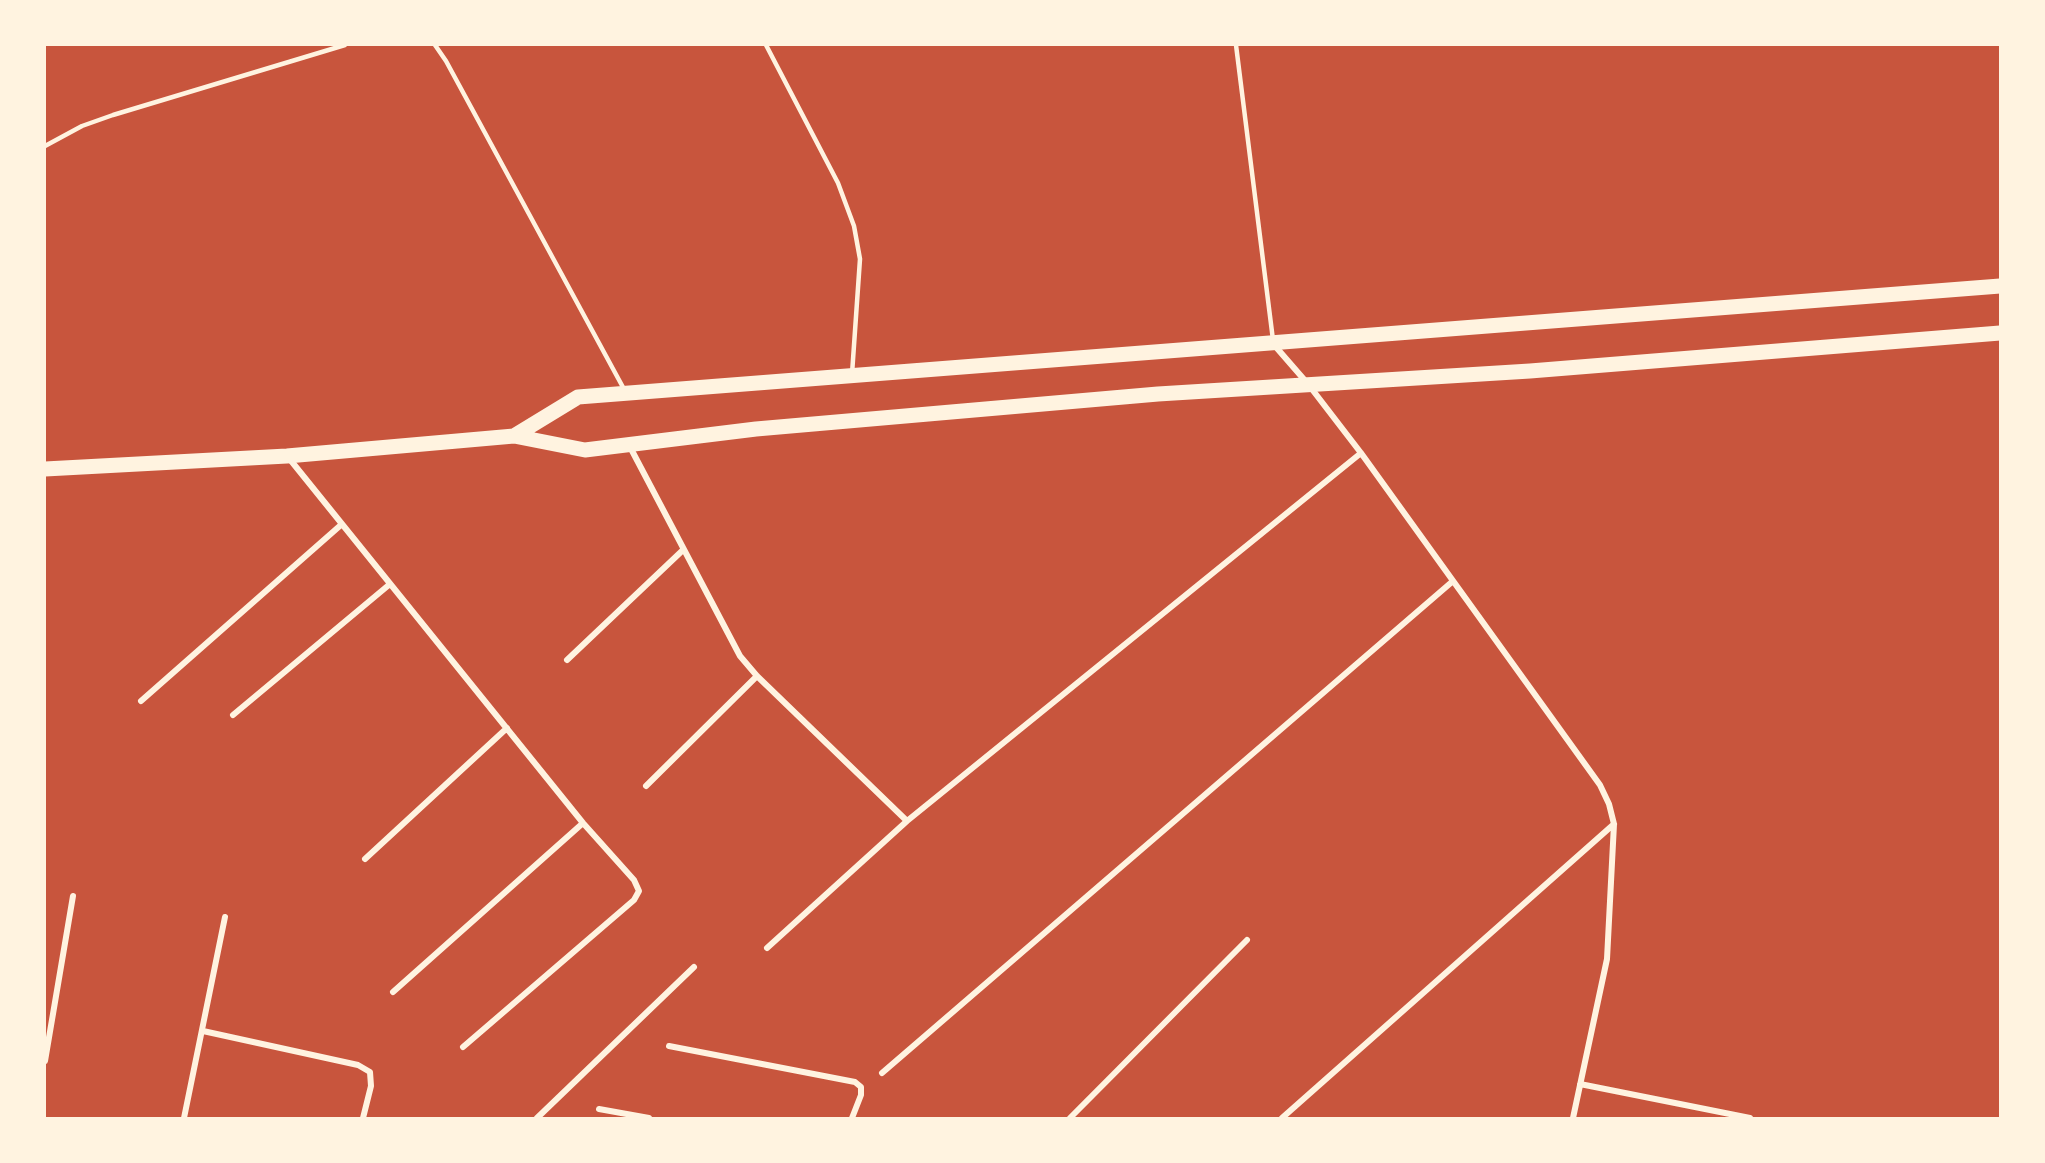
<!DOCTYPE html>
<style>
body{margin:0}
#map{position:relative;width:2045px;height:1163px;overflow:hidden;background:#c8553d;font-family:Barlow,sans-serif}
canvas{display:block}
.frame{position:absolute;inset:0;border:46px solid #fff3e0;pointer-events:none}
</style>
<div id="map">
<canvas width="2045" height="1163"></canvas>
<div class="frame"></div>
</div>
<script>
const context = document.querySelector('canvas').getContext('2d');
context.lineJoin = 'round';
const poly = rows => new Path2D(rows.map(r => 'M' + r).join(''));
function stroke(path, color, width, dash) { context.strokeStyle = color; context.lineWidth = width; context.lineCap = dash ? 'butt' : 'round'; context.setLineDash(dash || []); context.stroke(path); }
const service = poly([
 [435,45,446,61,625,391],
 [766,45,838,183,854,226,860,259,852,374],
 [1236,45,1273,340],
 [45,146,82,126,113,115,345,45]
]);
const minor = poly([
 [1275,346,1308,384,1361,453,1600,785,1609,804,1614,824,1607,959,1573,1118],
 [629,445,740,656,757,676,907,821],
 [288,457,583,823,634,880,639,891,634,900,463,1047],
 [567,660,683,550],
 [141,701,342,524],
 [233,715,390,584],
 [646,786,757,676],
 [365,859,507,728],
 [767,948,907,821,1361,453],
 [393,992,583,823],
 [203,1031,358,1065,370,1072,371,1086,363,1118],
 [669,1046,855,1082,861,1087,861,1095,852,1118],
 [45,1061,73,896],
 [882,1073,1453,581],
 [1580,1084,1750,1118],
 [599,1109,649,1118],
 [184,1118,225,917],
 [537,1118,694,967],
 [1070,1118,1247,940],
 [1282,1118,1614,824]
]);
const primary = poly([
 [514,436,578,397,2000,286],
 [45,469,287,456,514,436,585,450,756,429,1158,394,1530,371,2000,333]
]);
stroke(service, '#fff3e0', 4.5);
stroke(minor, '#fff3e0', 6);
stroke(primary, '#fff3e0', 15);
</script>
